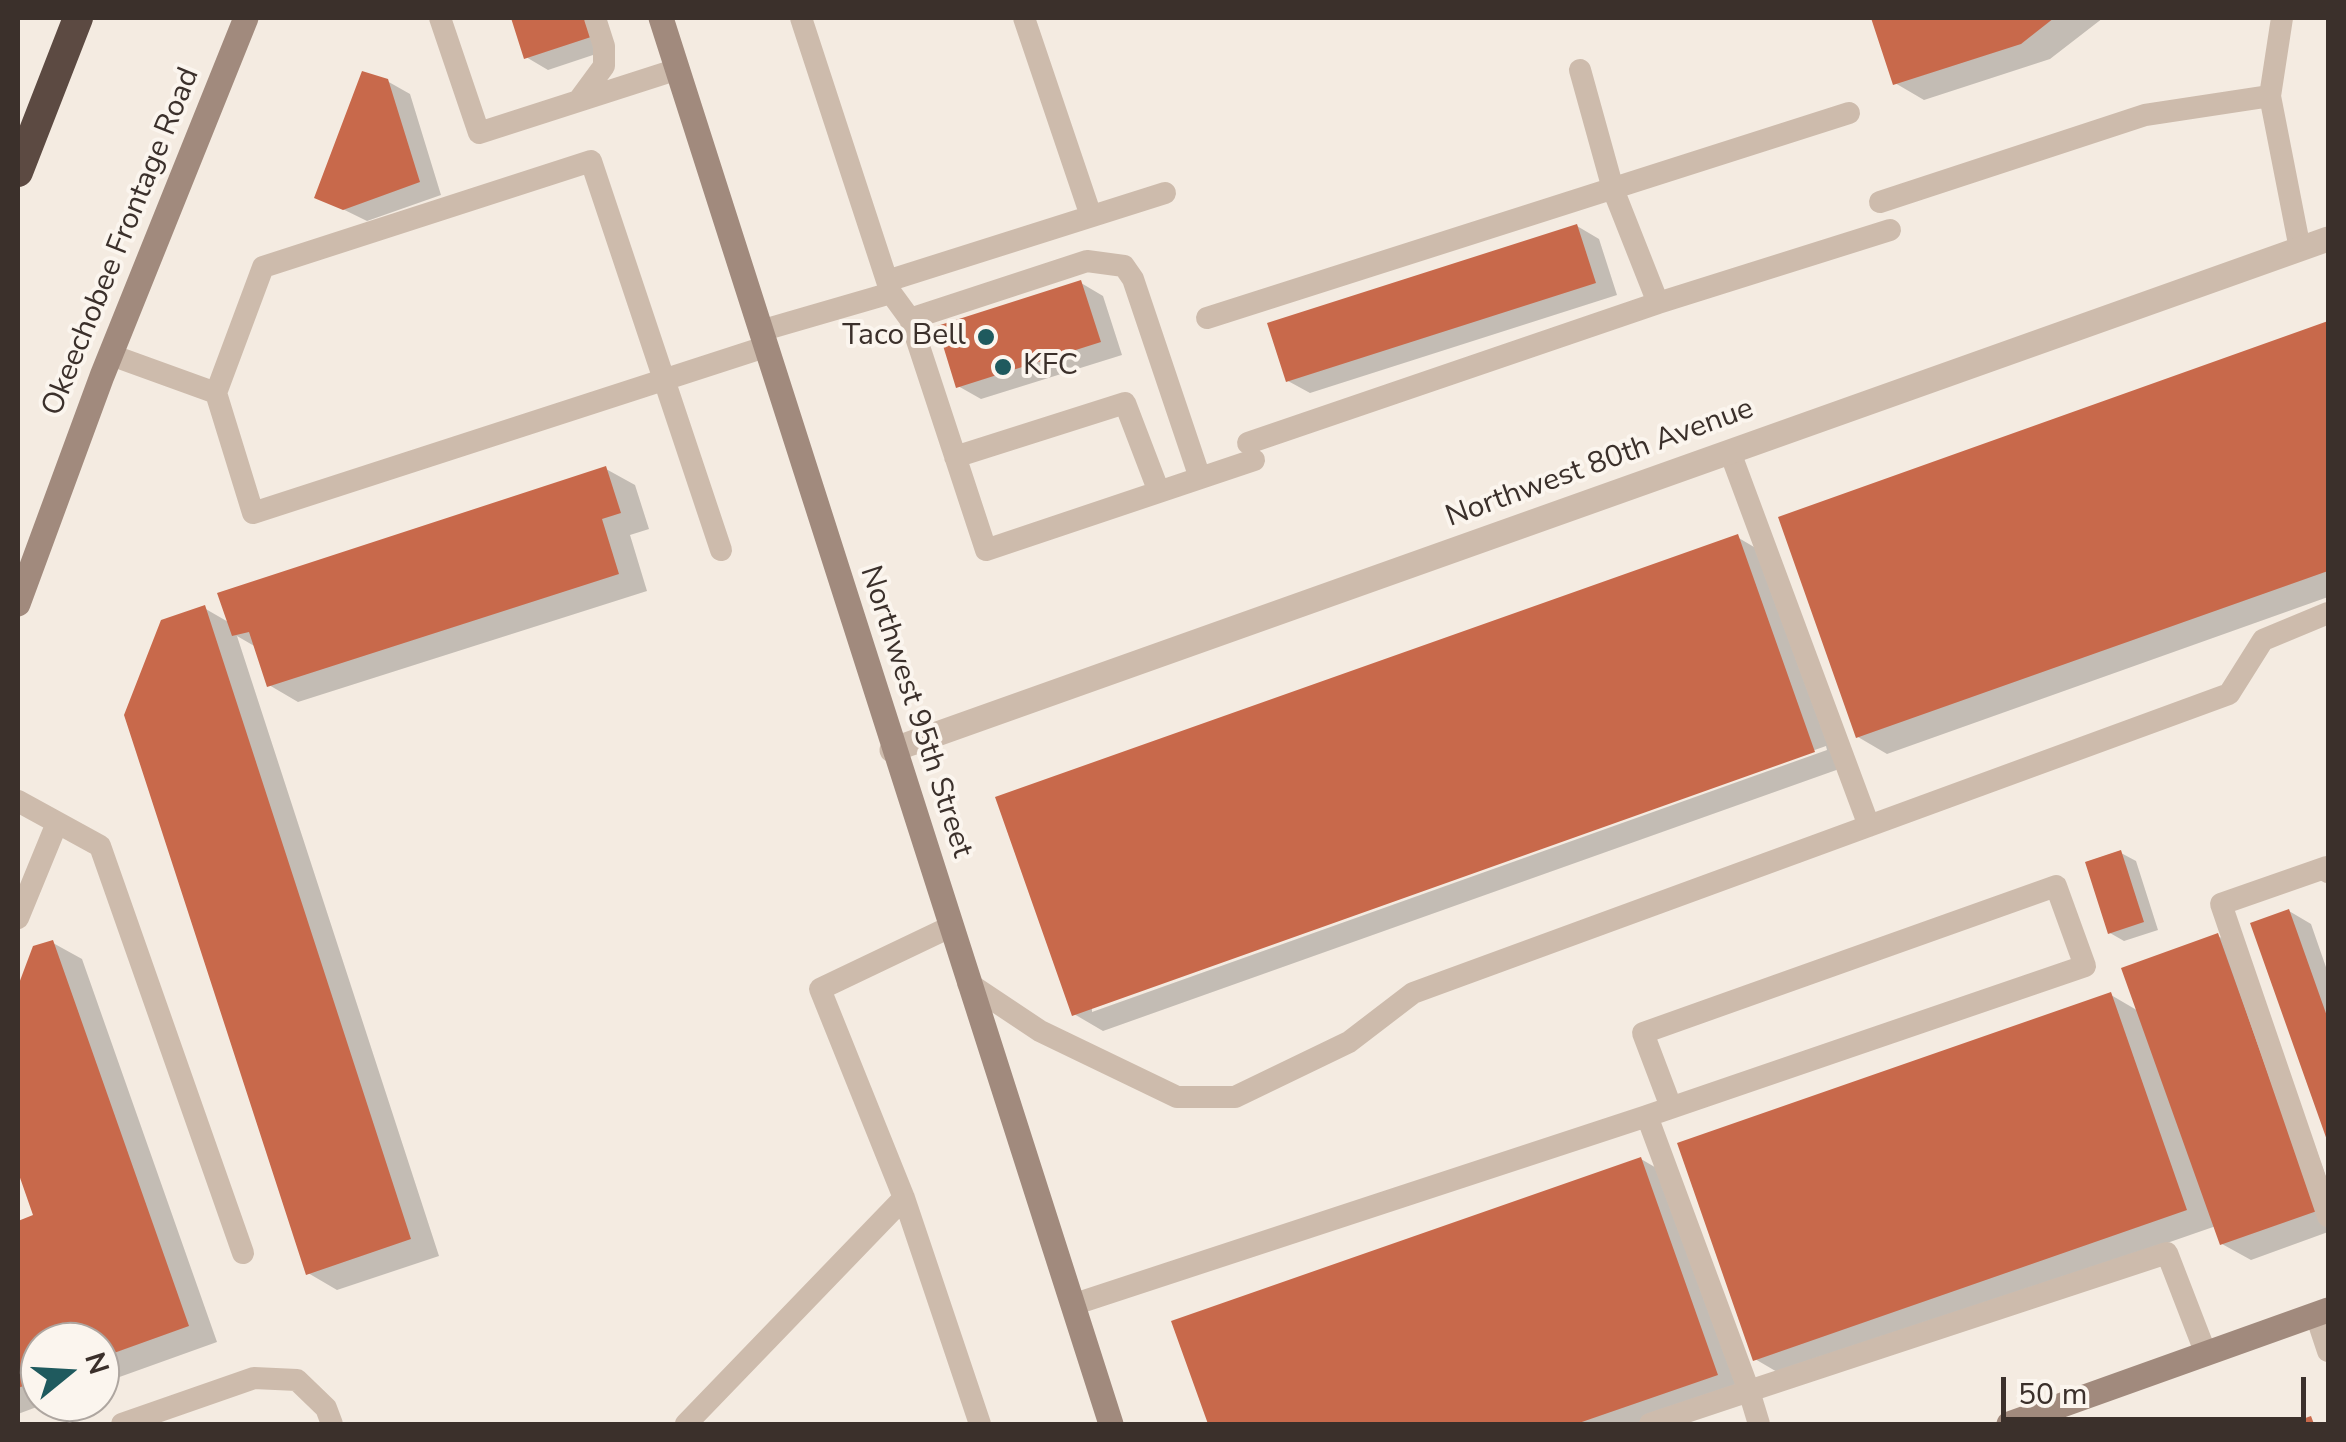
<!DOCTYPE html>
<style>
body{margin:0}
#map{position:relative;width:2346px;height:1442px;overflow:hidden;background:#f4ebe1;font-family:"Nunito Sans",sans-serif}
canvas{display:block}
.frame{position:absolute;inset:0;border:20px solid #3b302b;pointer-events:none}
.north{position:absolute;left:20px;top:1322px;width:100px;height:100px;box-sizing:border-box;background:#fbf5ee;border:2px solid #aea6a0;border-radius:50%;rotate:72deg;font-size:28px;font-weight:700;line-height:40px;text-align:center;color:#3b302b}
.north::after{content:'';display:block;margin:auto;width:35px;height:45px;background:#1f5a5e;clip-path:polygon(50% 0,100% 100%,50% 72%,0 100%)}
.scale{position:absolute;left:2001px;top:1377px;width:305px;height:45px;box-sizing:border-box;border:5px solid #3b302b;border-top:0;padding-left:12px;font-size:30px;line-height:35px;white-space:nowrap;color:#3b302b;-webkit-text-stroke:8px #fbf5ee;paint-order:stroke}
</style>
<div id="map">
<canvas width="2346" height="1442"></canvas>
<div class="frame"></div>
<div class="north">N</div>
<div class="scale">50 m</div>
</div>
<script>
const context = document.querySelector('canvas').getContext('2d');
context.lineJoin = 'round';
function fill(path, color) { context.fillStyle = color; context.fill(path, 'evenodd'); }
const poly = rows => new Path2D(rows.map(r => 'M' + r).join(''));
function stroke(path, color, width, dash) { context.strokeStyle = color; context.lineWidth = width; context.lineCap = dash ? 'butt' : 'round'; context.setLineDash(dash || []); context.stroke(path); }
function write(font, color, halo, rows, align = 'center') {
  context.font = font + ' "Nunito Sans",sans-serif'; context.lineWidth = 8; context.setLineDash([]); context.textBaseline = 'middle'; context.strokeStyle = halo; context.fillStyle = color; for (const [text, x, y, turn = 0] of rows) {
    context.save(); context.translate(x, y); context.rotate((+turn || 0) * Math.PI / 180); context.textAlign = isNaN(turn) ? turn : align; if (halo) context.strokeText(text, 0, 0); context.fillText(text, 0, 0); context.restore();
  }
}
const shadow = poly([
 [513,18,601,18,611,49,548,70,526,57],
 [1874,18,2103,18,2050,59,1924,100,1895,83],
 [387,81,410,94,441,195,367,221,318,197],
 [1577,226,1599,239,1617,295,1310,393,1288,381],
 [1081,283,1103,296,1122,355,981,399,958,386],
 [2328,324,2328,597,1887,754,1858,737,1781,519],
 [606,469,635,485,649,529,630,535,647,591,298,702,269,685,256,647,237,636,439,1256,337,1290,308,1273,204,608,230,623],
 [1737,537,1766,554,1842,768,1103,1031,1074,1014],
 [1826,746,1827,750,1092,1012,1092,1006],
 [2121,853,2136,861,2158,930,2124,941,2110,933],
 [2289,911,2311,924,2328,973,2328,1137,2253,924],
 [2218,936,2247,953,2328,1183,2328,1232,2251,1260,2222,1244,2216,1226,1784,1376,1755,1359,2111,995,2140,1012],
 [53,943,82,959,217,1342,100,1384,100,1342,40,1342,40,1402,50,1402,18,1414,18,1223,36,1216,18,1164,18,993,35,948],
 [1641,1159,1670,1176,1745,1391,1650,1424,1211,1424,1175,1322]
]);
const building = poly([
 [511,18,584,18,591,37,524,59],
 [1871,18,2054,18,2021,44,1893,85],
 [362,71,388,79,420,182,343,210,314,198],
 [1577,224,1596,283,1286,382,1267,323],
 [1081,280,1101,342,956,388,937,326],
 [2328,321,2328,571,1856,738,1778,517],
 [606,466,621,513,602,519,619,574,267,687,249,632,232,636,217,593],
 [1738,534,1815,752,1072,1016,995,797],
 [205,605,411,1239,306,1275,124,715,161,620],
 [2121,850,2144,922,2108,934,2085,862],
 [2289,909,2328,1019,2328,1143,2250,923],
 [2218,933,2317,1211,2220,1245,2121,968],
 [53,940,189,1326,100,1358,100,1342,40,1342,40,1380,18,1388,18,1221,33,1215,18,1172,18,986,33,946],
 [2111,992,2187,1210,1753,1361,1677,1143],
 [1641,1157,1718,1375,1576,1424,1208,1424,1171,1321],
 [2311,1416,2314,1424,2288,1424]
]);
const lane = poly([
 [440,18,479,133,678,69],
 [801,18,891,293],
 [1024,18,1091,216],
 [2282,18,2270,96,2300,249],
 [1580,70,1613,189,1658,303,1890,230],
 [579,100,604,66,604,46,595,18],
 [1880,202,2145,115,2270,96],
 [887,281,1165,193],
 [1207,318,1849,113],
 [910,319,1087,261,1124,266,1133,279,1200,478],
 [760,331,891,293,910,319,986,550,1254,460],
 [111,355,216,393,263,267,591,161,721,550],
 [216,393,253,513,765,347],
 [1248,443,1658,303],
 [1730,452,1869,826],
 [955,457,1125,403,1159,492],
 [18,801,100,846,243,1253],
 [2328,872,2327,867,2221,904,2328,1216],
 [18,918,57,823],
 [950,927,820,989,904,1198,980,1424],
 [968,983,1040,1031,1177,1097,1235,1097,1349,1042,1413,993,2229,694,2263,640,2328,613],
 [1647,1116,2085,966,2056,886,1643,1033,1671,1107],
 [1072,1305,1647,1116,1749,1391,1650,1424],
 [2316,1315,2328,1351],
 [122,1424,254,1378,297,1380,326,1408,332,1424],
 [686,1424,904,1198],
 [1759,1424,1749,1391,2167,1253,2206,1354]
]);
const street = poly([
 [892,750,2328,239]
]);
const secondary = poly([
 [661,18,1111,1424],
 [18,604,102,376,246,18],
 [2009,1424,2328,1310]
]);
const highway = poly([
 [18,172,78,18]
]);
const markers = [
 [986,337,10,"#1f5a5e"],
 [1003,367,10,"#1f5a5e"]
];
const streetNames = [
 ["Okeechobee Frontage Road",122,242,-68],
 ["Northwest 80th Avenue",1600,464,-20],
 ["Northwest 95th Street",915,712,72]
];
const poiNames = [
 ["Taco Bell",966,337],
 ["KFC",1023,367,"left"]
];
fill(shadow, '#0003');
fill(building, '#c8694b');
stroke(lane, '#cdbbac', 22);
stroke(street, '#cdbbac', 25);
stroke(secondary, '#a18a7d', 25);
stroke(highway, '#5c4a42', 30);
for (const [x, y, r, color] of markers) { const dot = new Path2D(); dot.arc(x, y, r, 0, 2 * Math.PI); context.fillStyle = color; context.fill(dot); stroke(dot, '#fbf5ee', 4); }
write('30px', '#3b302b', '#fbf5ee', streetNames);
write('30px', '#3b302b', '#fbf5ee', poiNames, 'right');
</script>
